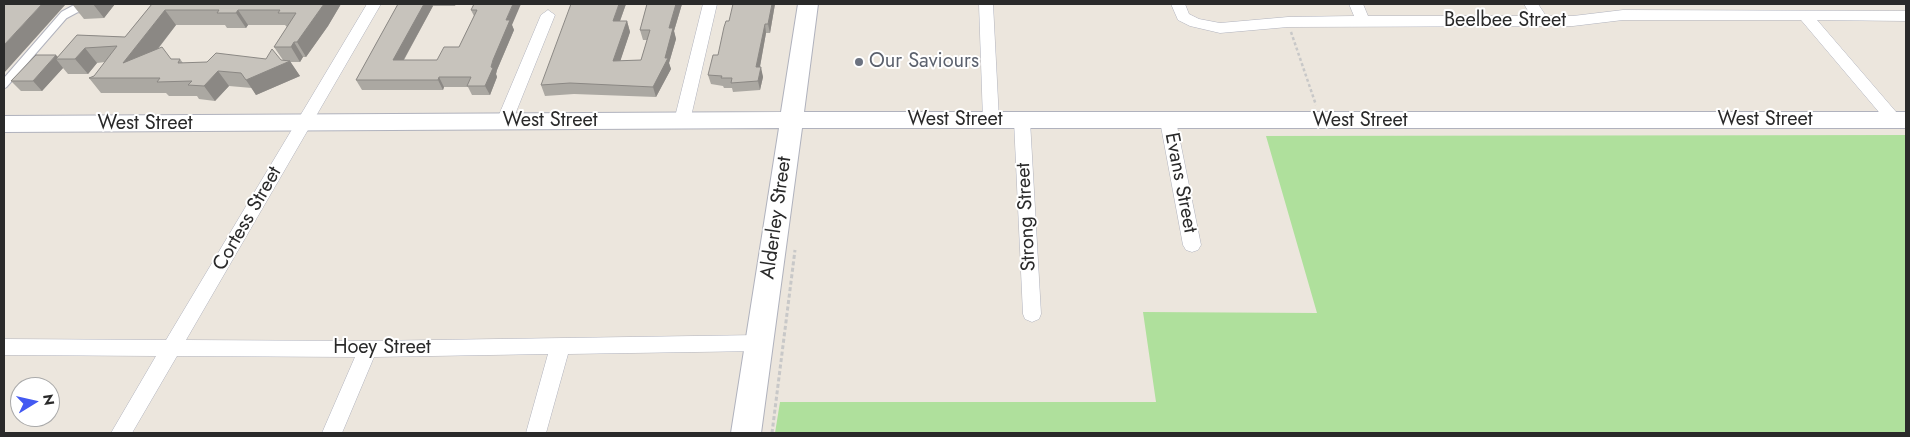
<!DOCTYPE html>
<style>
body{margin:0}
#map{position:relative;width:1910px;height:437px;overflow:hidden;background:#ece6dd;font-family:Jost,sans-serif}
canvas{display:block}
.frame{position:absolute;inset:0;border:5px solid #2a2a2a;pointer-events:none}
.north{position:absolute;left:10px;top:377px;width:50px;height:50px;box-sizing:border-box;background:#fff;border:1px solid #aaa;border-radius:50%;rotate:81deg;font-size:14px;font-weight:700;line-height:20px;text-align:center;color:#2a2a2a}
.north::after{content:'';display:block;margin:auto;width:18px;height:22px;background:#4359f2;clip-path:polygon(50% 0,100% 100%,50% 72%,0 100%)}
</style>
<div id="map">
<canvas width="1910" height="437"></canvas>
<div class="frame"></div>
<div class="north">N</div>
</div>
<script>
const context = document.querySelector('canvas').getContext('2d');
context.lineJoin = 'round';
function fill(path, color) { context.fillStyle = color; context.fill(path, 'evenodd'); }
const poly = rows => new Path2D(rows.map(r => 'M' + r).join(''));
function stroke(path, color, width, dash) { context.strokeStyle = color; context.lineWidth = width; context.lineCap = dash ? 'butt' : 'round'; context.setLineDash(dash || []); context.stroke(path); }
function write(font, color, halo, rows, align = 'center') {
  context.font = font + ' Jost,sans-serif'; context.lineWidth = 4; context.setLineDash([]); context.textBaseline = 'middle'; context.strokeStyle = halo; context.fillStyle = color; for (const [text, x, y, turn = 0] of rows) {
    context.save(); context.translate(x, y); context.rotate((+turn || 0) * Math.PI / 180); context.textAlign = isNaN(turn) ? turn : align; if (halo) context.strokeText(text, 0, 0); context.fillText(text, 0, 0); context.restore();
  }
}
const green = poly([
 [1906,135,1906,433,775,433,780,402,1156,402,1143,312,1317,313,1266,136]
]);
const pathFar1 = poly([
 [1291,32,1316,105]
]);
const path = poly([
 [772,433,795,250]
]);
const lane = poly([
 [4,84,64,15,77,8,87,9]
]);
const street = poly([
 [367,4,381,4,186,340,368,341,759,335,766,337,769,343,766,349,759,351,568,354,546,433,526,433,548,354,374,357,342,433,322,433,355,357,177,356,132,433,111,433,156,356,4,355,4,339,166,340,367,4],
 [703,4,717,4,690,121,688,125,682,127,676,125,674,121,703,4],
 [979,4,993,4,999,120,997,124,991,126,985,124,983,120,979,4],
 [1171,4,1185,4,1189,14,1199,19,1220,23,1288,17,1354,16,1349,4,1363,4,1368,16,1531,16,1524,4,1538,4,1546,16,1573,16,1623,10,1906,11,1906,21,1817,20,1903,120,1901,124,1889,124,1801,20,1623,20,1573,26,1288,27,1220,33,1190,26,1178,20,1171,4],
 [548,10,555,15,512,122,510,126,498,126,496,122,541,15,548,10],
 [1022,115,1028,117,1030,121,1041,314,1039,319,1032,322,1025,319,1023,314,1014,121,1016,117,1022,115],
 [1168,115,1174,117,1176,121,1201,245,1198,250,1192,252,1186,250,1183,245,1160,121,1162,117,1168,115]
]);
const secondary = poly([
 [798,4,818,4,804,112,1906,112,1906,128,802,128,761,433,731,433,779,128,4,132,4,116,781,112,798,4]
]);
const wall = poly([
 [72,4,341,4,328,26,306,57,303,57,300,62,290,62,300,76,256,95,252,88,229,86,215,101,199,99,197,96,169,96,166,93,101,93,89,78,94,76,105,62,97,63,88,74,68,74,63,68,42,91,21,91,11,81,58,57,77,35,125,37,152,4,115,4,104,18,84,19],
 [176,25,225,25,227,28,246,28,248,25,285,25,287,27,274,47,283,60,183,63,180,59,171,59,158,49],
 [398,4,456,4,455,6,433,6,404,60,437,60,459,47,474,16,471,10,474,4,512,25,514,30,497,70,496,74,497,77,490,95,472,95,468,87,444,87,443,90,362,90,356,80],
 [626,4,620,21,627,21,630,32,620,61,641,60,647,40,643,40,640,30,647,4,682,4,674,31,676,39,669,63,671,69,656,97,574,94,545,96,541,85],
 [775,4,770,33,766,33,760,67,763,77,760,90,733,92,732,88,724,88,723,86,711,84,708,75,718,55,729,21]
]);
const shadedWall = poly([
 [42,4,66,4,4,73,4,45],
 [93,4,115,4,104,18],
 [324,4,341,4,328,26,306,57,297,42],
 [424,4,432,4,433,6,398,70,393,60],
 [513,4,521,4,512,25,514,30,497,70,496,74,497,77,490,95,485,86,506,20],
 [619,4,626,4,616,32,613,21],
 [676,4,682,4,674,31,676,39,669,63,671,69,656,97,653,87,665,58,669,28],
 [772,4,775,4,770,33,768,24],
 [165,10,176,25,135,78,123,63],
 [238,10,248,25,246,28,236,13],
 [627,21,630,32,617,71,613,61],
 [765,24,766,33,758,77,756,67],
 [294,42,303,57,300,62,291,47],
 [85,48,97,63,88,74,75,59],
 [56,55,60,59,56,59,63,68,42,91,33,81],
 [290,61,300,76,256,95,246,80],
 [761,67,763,77,760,90,758,81],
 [218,71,229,86,215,101,204,86],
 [439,77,444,87,443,90,438,80]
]);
const building = poly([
 [4,4,42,4,4,45,4,4],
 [152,4,324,4,297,42,294,42,291,47,274,47,296,13,278,13,280,10,238,10,236,13,217,13,219,10,165,10,123,63,162,47,171,59,180,59,178,63,207,62,216,53,266,59,272,49,281,60,290,61,246,80,241,73,218,71,204,86,188,85,192,81,157,82,160,78,89,78,94,76,117,46,85,48,75,59,56,59,77,35,125,37,152,4],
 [398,4,424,4,393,60,437,60,444,47,459,47,477,10,471,10,474,4,513,4,506,20,510,20,493,60,491,67,493,68,485,86,467,86,471,77,439,77,438,80,356,80,398,4],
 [571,4,619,4,613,21,627,21,613,61,641,60,650,30,640,30,647,4,676,4,669,28,673,28,665,58,668,58,653,87,570,83,541,85,571,4],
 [733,4,772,4,768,24,765,24,756,67,761,67,758,81,731,83,732,78,721,78,722,76,708,75,713,55,718,55,724,27,726,21,729,21,733,4],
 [36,55,56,55,33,81,11,81,36,55]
]);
const markers = [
 [859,62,5,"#6b7280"]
];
const streetNames = [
 ["Beelbee Street",1505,21],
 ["West Street",955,120],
 ["West Street",1765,120],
 ["West Street",550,121],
 ["West Street",1360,121],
 ["West Street",145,124],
 ["Evans Street",1180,183,79],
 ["Strong Street",1027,217,-93],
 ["Alderley Street",777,218,-82],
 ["Cortess Street",248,219,-60],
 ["Hoey Street",382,348]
];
const worshipNames = [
 ["Our Saviours",869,62]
];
fill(green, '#afe09c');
stroke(lane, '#b0b2bd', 10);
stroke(street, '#b0b2bd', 1);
stroke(secondary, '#b0b2bd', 2);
stroke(pathFar1, '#c8c8c8', 2.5, [3, 2.5]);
stroke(path, '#c8c8c8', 3, [4, 2.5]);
stroke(lane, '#fff', 8);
fill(street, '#fff');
fill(secondary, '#fff');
fill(wall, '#aba8a2');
fill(shadedWall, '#8b8884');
fill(building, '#c7c3bc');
stroke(building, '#8b8884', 1);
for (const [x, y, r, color] of markers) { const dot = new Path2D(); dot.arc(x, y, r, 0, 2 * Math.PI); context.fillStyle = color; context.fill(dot); stroke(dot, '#fff', 2); }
write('20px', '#2a2a2a', '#fff', streetNames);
write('20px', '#5b616d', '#fff', worshipNames, 'left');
</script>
